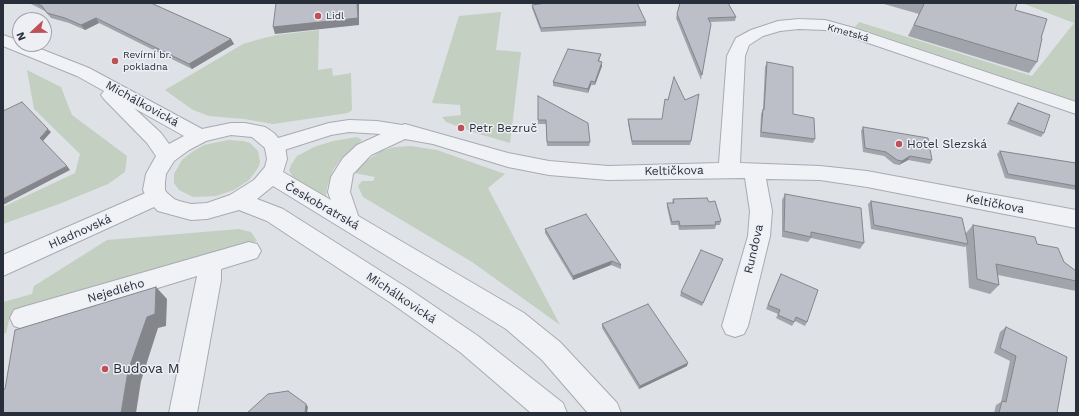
<!DOCTYPE html>
<meta charset="utf-8">
<style>
body{margin:0}
#map{position:relative;width:1079px;height:416px;overflow:hidden;background:#dee1e6;font-family:"Work Sans",sans-serif}
canvas{display:block}
.frame{position:absolute;inset:0;border:4px solid #292e3b;pointer-events:none}
.north{position:absolute;left:12px;top:12px;width:40px;height:40px;box-sizing:border-box;background:#edeff4;border:1px solid #9fa2aa;border-radius:50%;rotate:248deg;font-size:11px;font-weight:700;line-height:16px;text-align:center;color:#292e3b}
.north::after{content:'';display:block;margin:auto;width:14px;height:18px;background:#bd5156;clip-path:polygon(50% 0,100% 100%,50% 72%,0 100%)}
</style>
<div id="map">
<canvas width="1079" height="416"></canvas>
<div class="frame"></div>
<div class="north">N</div>
</div>
<script>
const context = document.querySelector('canvas').getContext('2d');
context.lineJoin = 'round';
function fill(path, color) { context.fillStyle = color; context.fill(path, 'evenodd'); }
const poly = rows => new Path2D(rows.map(r => 'M' + r).join(''));
function stroke(path, color, width, dash) { context.strokeStyle = color; context.lineWidth = width; context.lineCap = dash ? 'butt' : 'round'; context.setLineDash(dash || []); context.stroke(path); }
function write(font, color, halo, rows, align = 'center') {
  context.font = font + ' "Work Sans",sans-serif'; context.lineWidth = 3; context.setLineDash([]); context.textBaseline = 'middle'; context.strokeStyle = halo; context.fillStyle = color; for (const [text, x, y, turn = 0] of rows) {
    context.save(); context.translate(x, y); context.rotate((+turn || 0) * Math.PI / 180); context.textAlign = isNaN(turn) ? turn : align; if (halo) context.strokeText(text, 0, 0); context.fillText(text, 0, 0); context.restore();
  }
}
const green = poly([
 [1022,3,1067,3,1076,6,1076,101,855,27,859,22,1032,76,1074,23],
 [501,12,496,50,521,52,510,143,479,134,446,122,442,117,461,115,460,105,432,103,459,16],
 [319,30,318,70,332,68,333,76,351,73,352,110,348,113,273,124,244,119,209,116,193,110,165,90,243,44,260,39,277,35],
 [27,70,61,87,72,115,127,156,125,172,108,184,59,204,3,224,3,207,75,173,80,154,34,109],
 [357,137,362,140,341,159,333,170,327,187,326,197,299,184,292,176,289,170,291,165,297,156,314,147,333,141],
 [228,140,243,141,250,143,258,151,260,162,258,168,249,180,234,190,216,196,193,197,179,190,174,183,174,174,182,160,192,152,204,145],
 [411,146,437,150,505,174,488,188,560,325,472,262,363,197,358,186,362,181,373,181,375,177,355,173,363,163,381,151,395,147],
 [239,229,251,232,257,241,10,316,6,333,3,334,3,302,32,294,34,286,107,240]
]);
const minor = poly([
 [799,19,825,20,854,28,1076,102,1076,114,842,34,825,30,799,29,780,31,763,36,749,45,745,56,740,163,820,166,867,171,1076,210,1076,228,867,187,820,180,766,179,772,211,770,236,748,326,744,334,735,337,726,334,722,326,748,236,750,211,745,178,608,180,549,175,508,167,433,144,405,139,371,155,353,174,350,192,360,221,357,227,349,230,341,227,338,221,328,192,331,177,343,158,357,145,381,134,349,132,331,135,275,153,268,151,265,146,268,141,329,123,349,120,377,121,402,125,405,124,508,153,549,161,608,166,719,163,727,56,736,38,751,30,778,21,799,19],
 [157,188,165,190,168,196,165,202,3,276,3,255,157,188],
 [249,242,257,244,261,251,257,258,221,269,221,280,197,413,169,413,197,276,23,329,14,326,10,318,14,310,23,307,249,242]
]);
const tertiary = poly([
 [3,35,20,41,20,44,28,44,89,68,202,129,231,123,245,123,265,127,274,133,285,146,287,159,283,172,524,313,560,342,617,403,621,413,588,413,542,360,506,329,273,186,257,199,283,209,409,289,478,336,563,403,567,413,531,413,460,352,391,303,267,221,239,210,207,219,191,220,158,211,149,202,143,190,146,174,156,156,147,143,104,99,101,95,104,91,77,76,3,46,3,35],
 [134,108,184,136,169,144,161,133,134,108],
 [231,135,252,137,265,148,267,159,265,167,254,180,230,195,207,203,191,204,179,201,174,199,165,191,165,182,166,174,174,161,189,150,206,141,231,135]
]);
const wall = poly([
 [29,3,151,3,231,39,234,44,192,69,99,23,85,30,69,23,51,18,45,11],
 [680,3,736,17,735,21,710,22,701,80,676,18],
 [885,3,1017,3,1015,10,1041,38,1037,62,1029,73,908,36,919,14,884,4],
 [532,5,646,22,646,26,541,32,532,8],
 [601,54,599,62,602,66,595,85,591,85,588,93,553,86,553,82],
 [767,62,793,114,815,139,813,143,760,137,761,114,763,109,765,67],
 [538,96,590,142,589,146,547,146,546,124,538,124],
 [1018,103,1044,133,1041,137,1007,124,1015,107],
 [628,119,691,141,690,145,632,145,628,123],
 [863,127,932,160,930,164,908,160,899,165,894,164,884,156,863,152,861,131],
 [1000,151,1076,163,1076,190,1005,178,997,154],
 [785,194,864,243,860,249,811,238,808,242,782,237,782,200],
 [673,199,709,202,721,221,720,225,716,225,715,229,679,230,678,225,671,225,667,207,667,203,672,203],
 [871,201,966,233,973,225,1037,244,1076,271,1076,291,998,275,999,285,990,294,969,288,966,246,965,247,871,229,868,204],
 [545,229,621,265,621,269,611,265,573,280,545,233],
 [723,259,702,306,680,296,681,292],
 [781,274,807,322,805,326,795,321,792,326,776,318,778,314,766,309],
 [602,324,687,366,639,389,602,328],
 [1006,327,1057,413,994,413,996,405,1001,402,1010,361,994,353,1000,332]
]);
const shadedWall = poly([
 [357,3,359,3,359,25,275,34,273,27],
 [96,18,99,23,85,30,81,25],
 [231,39,234,44,192,69,189,64],
 [602,62,602,66,595,85,595,82],
 [591,81,591,85,588,93,588,89],
 [48,129,51,132,43,141,40,138],
 [910,156,908,160,899,165,902,161],
 [67,166,70,170,3,205,3,199],
 [612,261,611,265,573,280,573,276],
 [156,287,167,299,166,326,158,328,141,381,136,413,121,413,128,371],
 [688,363,687,366,639,389,640,386],
 [306,404,308,407,307,413,305,413]
]);
const building = poly([
 [36,3,151,3,231,39,189,64,96,18,81,25,65,18,47,13,42,6,36,3],
 [276,3,357,3,358,18,273,27,276,3],
 [547,3,637,3,646,22,541,28,532,5,547,3],
 [680,3,728,3,736,17,708,18,711,24,702,75,677,14,680,3],
 [921,3,1017,3,1015,10,1047,19,1041,38,1042,38,1037,62,914,25,924,4,921,3],
 [568,49,601,54,598,61,602,62,595,82,591,81,588,89,553,82,568,49],
 [767,62,793,67,793,114,814,118,815,139,761,132,763,109,764,110,767,62],
 [674,77,685,100,699,94,691,141,632,141,628,119,662,119,665,99,668,100,674,77],
 [538,96,588,123,590,142,547,142,546,120,538,120,538,96],
 [22,102,48,129,40,138,67,166,3,199,3,111,22,102],
 [1018,103,1050,115,1044,133,1010,120,1018,103],
 [863,127,928,138,932,160,910,156,902,161,897,160,886,152,865,148,863,127],
 [1000,151,1076,163,1076,186,1008,174,1000,151],
 [785,194,861,208,864,243,811,232,811,237,784,231,785,194],
 [707,198,709,202,715,201,721,221,715,222,716,225,680,226,679,221,672,222,667,203,674,203,673,199,707,198],
 [871,201,962,218,968,244,874,225,871,201],
 [586,214,621,265,612,261,573,276,545,229,586,214],
 [973,225,1035,237,1037,244,1058,248,1064,262,1076,271,1076,281,996,264,999,285,977,279,973,225],
 [701,250,723,259,703,303,681,292,701,250],
 [781,274,818,290,807,322,796,317,794,322,778,315,780,310,768,305,781,274],
 [156,287,155,314,147,317,128,371,121,413,3,413,3,390,5,389,15,330,156,287],
 [648,304,688,363,640,386,602,324,648,304],
 [1006,327,1067,357,1057,413,999,413,1002,401,1006,402,1016,356,1000,348,1006,327],
 [288,391,306,404,305,413,247,413,268,394,288,391]
]);
const markers = [
 [318,16,4,"#bd5156"],
 [115,61,4,"#bd5156"],
 [461,128,4,"#bd5156"],
 [899,144,4,"#bd5156"],
 [105,369,4,"#bd5156"]
];
const farPoinames = [
 ["Lidl",326,16],
 ["Revírní br.",123,55],
 ["pokladna",123,67]
];
const farStreetnames = [
 ["Kmetská",848,33,16]
];
const streetNames = [
 ["Michálkovická",142,104,29],
 ["Keltičkova",674,171,-1],
 ["Keltičkova",995,204,11],
 ["Českobratrská",322,206,30],
 ["Hladnovská",80,232,-24],
 ["Rundova",754,249,-77],
 ["Nejedlého",116,291,-16],
 ["Michálkovická",401,298,34]
];
const poiNames = [
 ["Petr Bezruč",469,128],
 ["Hotel Slezská",907,144]
];
const nearPoinames = [
 ["Budova M",113,369]
];
fill(green, '#c3cfc1');
stroke(minor, '#a8abb3', 2);
stroke(tertiary, '#a8abb3', 2);
fill(minor, '#f1f2f5');
fill(tertiary, '#f1f2f5');
fill(wall, '#a2a4ac');
fill(shadedWall, '#84868c');
fill(building, '#bcbfc8');
stroke(building, '#84868c', 1);
for (const [x, y, r, color] of markers) { const dot = new Path2D(); dot.arc(x, y, r, 0, 2 * Math.PI); context.fillStyle = color; context.fill(dot); stroke(dot, '#edeff4', 1.5); }
write('10px', '#292e3b', '#edeff4', farPoinames, 'left');
write('10px', '#292e3b', '#edeff4', farStreetnames);
write('12px', '#292e3b', '#edeff4', streetNames);
write('12px', '#292e3b', '#edeff4', poiNames, 'left');
write('14px', '#292e3b', '#edeff4', nearPoinames, 'left');
</script>
